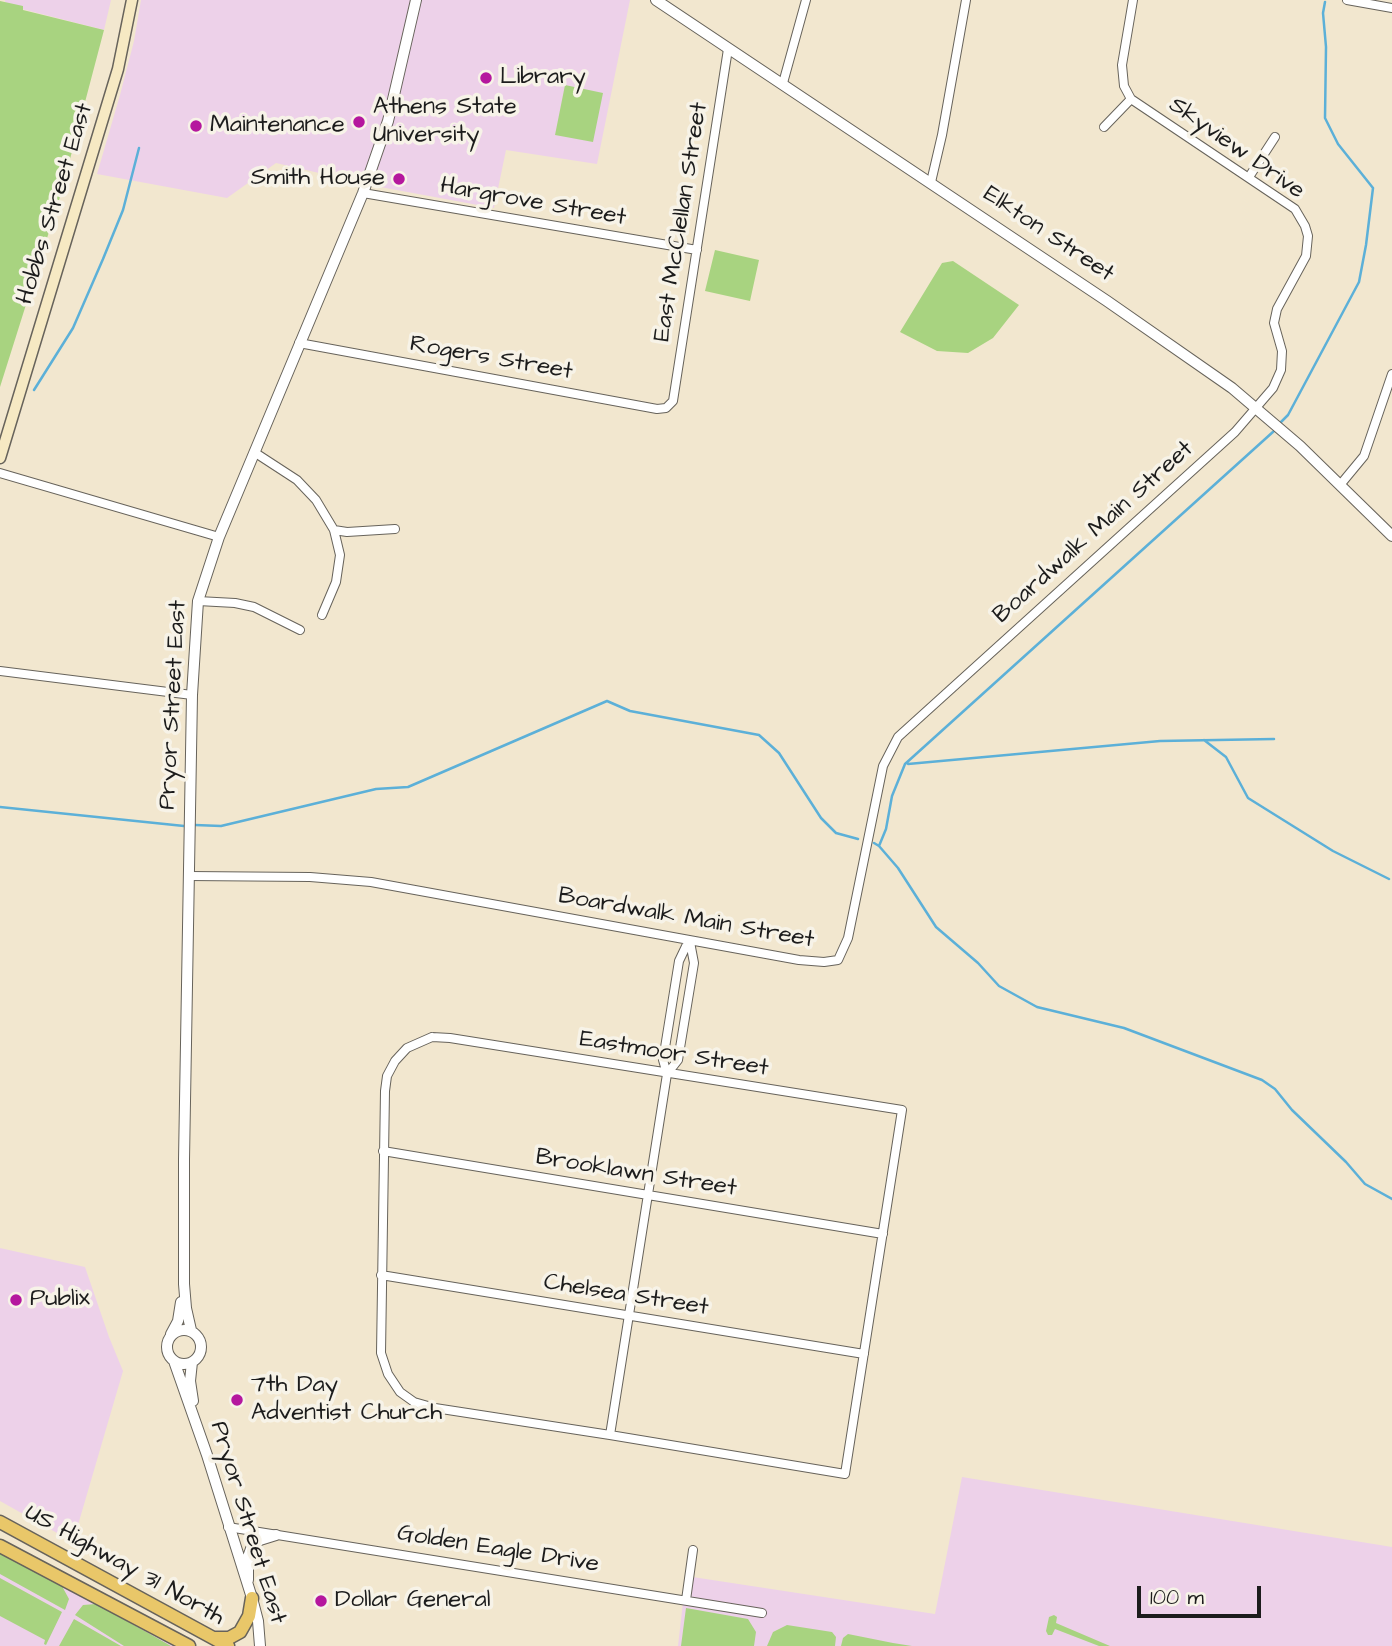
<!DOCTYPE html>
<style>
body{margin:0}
#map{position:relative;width:1392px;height:1646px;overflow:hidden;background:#f2e7cf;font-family:"Architects Daughter",sans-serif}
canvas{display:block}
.scale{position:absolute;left:1137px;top:1586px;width:124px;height:32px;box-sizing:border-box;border:4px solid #1c1c1c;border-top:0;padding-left:9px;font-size:21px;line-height:24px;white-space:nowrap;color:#1c1c1c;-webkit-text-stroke:5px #f7f3e8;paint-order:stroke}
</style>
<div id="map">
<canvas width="1392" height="1646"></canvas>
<div class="scale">100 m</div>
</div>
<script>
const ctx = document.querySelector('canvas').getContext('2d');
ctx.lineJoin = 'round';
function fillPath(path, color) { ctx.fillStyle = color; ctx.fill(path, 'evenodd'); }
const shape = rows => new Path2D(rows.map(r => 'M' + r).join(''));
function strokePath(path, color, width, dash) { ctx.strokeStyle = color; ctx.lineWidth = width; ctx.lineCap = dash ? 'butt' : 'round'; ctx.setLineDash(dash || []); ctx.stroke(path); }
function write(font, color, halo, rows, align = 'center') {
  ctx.font = font + ' "Architects Daughter",sans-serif'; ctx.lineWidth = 7; ctx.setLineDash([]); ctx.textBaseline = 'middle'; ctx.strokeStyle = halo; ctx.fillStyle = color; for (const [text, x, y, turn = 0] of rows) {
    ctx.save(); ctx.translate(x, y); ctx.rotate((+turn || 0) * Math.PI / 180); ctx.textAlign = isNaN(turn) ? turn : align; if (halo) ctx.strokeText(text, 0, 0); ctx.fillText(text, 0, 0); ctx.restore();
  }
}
const built = shape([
 [5,0,111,0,104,30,22,9,5,2],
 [141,0,630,0,597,164,506,150,494,208,375,186,276,163,227,198,97,174,120,95,134,41],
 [0,1248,85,1267,109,1337,123,1371,73,1542,0,1501],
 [962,1477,1392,1547,1392,1646,678,1646,686,1576,935,1614],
 [0,1553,174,1646,0,1646]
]);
const green = shape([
 [0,1,23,6,23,10,104,30,60,197,0,387],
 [565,85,603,93,593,142,555,135],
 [715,250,759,260,750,301,705,291],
 [953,261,1019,305,993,338,968,353,937,351,900,332,942,263],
 [0,1551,64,1585,63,1588,69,1599,65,1610,0,1574],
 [0,1578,62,1612,46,1645,44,1644,45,1640,0,1616],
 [96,1604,150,1634,171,1646,124,1646,75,1615,83,1605],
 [686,1608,748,1619,756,1632,754,1646,681,1646],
 [1054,1615,1057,1617,1056,1623,1110,1646,1099,1646,1055,1629,1052,1635,1048,1635,1046,1631,1049,1617],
 [74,1619,121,1646,59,1646],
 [787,1625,832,1632,836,1637,835,1646,767,1646,773,1632],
 [848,1634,893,1643,912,1646,841,1646,843,1638]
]);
const stream = shape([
 [34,390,73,328,103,259,123,210,139,148],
 [1281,422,1288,415,1359,282,1366,245,1373,188,1338,144,1325,118,1326,47,1323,13,1325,2],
 [1204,740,1226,757,1248,798,1333,851,1389,879],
 [908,764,1160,741,1274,739],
 [0,807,184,826],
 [195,825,221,826,376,789,408,787,607,701,630,711,759,735,779,753,821,818,836,833,858,839],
 [874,843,879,846,898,868,936,927,978,963,999,986,1037,1007,1124,1028,1262,1080,1275,1089,1292,1110,1346,1162,1365,1184,1392,1199],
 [879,846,886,829,892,796,905,764,1274,431]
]);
const minor = shape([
 [1347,0,1392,8],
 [783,83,806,0],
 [1104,127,1131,99],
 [1249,177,1275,137],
 [931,182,942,135,966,0],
 [363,193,697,250],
 [299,343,657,409,666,408,673,401,728,49],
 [254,452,297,480,316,500,334,530,340,555,336,582,322,615],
 [0,473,219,537],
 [1340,485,1364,456,1392,374],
 [334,530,347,532,395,529],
 [198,601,235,603,254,607,300,630],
 [0,671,192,695],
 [189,876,310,877,371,882,799,960,824,962,838,960,848,938,883,766,898,737,1235,432,1273,388,1281,370,1282,351,1274,323,1277,309,1306,256,1308,236,1305,226,1295,209,1131,99,1124,86,1122,65,1133,0],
 [432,1037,450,1038,902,1110,845,1474,610,1435,435,1408,414,1402,400,1392,388,1374,381,1353,385,1091,387,1076,395,1061,407,1048,432,1037],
 [667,1074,678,1060,694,963,690,942],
 [383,1151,883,1234],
 [381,1275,864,1354],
 [610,1435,667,1074,663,1060,679,961,689,940],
 [228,1527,762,1613],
 [686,1600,693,1550]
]);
const tertiary = shape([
 [656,0,1107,301,1232,388,1300,446,1392,536],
 '167 1347a17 17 0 1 1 34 0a17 17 0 1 1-34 0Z',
 [191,1330,186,1308,184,1284,184,1159,192,695,198,601,219,537,363,193,388,121,416,0],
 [171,1334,178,1321,181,1302],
 [174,1361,207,1455,252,1598,258,1621,260,1646],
 [192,1362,190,1381,193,1401],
 [248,1580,248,1557,252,1546,260,1540,276,1535]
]);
const secondary = shape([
 [0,458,118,69,132,0]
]);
const primary = shape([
 [0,1522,228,1646],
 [0,1546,189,1646],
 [215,1638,229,1638,240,1632,249,1616,252,1598]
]);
const markers = [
 [486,78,7,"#b5179e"],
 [359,122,7,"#b5179e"],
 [196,126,7,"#b5179e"],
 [399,179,7,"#b5179e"],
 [16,1300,7,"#b5179e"],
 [237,1400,7,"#b5179e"],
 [321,1601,7,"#b5179e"]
];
const poiNames = [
 ["Library",500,78],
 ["Athens State",373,108],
 ["University",373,136],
 ["Maintenance",210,126],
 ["Smith House",385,179,"right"],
 ["Publix",30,1300],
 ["7th Day",251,1386],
 ["Adventist Church",251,1414],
 ["Dollar General",335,1601]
];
const streetNames = [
 ["Skyview Drive",1236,149,35],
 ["Hargrove Street",533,203,10],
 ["Hobbs Street East",56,204,-73],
 ["East McClellan Street",682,222,-81],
 ["Elkton Street",1048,235,34],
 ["Rogers Street",491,359,10],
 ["Boardwalk Main Street",1094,533,-42],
 ["Pryor Street East",174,705,-87],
 ["Boardwalk Main Street",686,919,10],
 ["Eastmoor Street",674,1055,9],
 ["Brooklawn Street",636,1174,9],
 ["Chelsea Street",626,1296,9],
 ["Pryor Street East",247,1523,73],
 ["Golden Eagle Drive",498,1550,9],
 ["US Highway 31 North",124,1566,29]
];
fillPath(built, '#edd1e9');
fillPath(green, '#a8d380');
strokePath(stream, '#5cb0d8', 2.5);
strokePath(minor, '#67635b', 10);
strokePath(tertiary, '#67635b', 12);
strokePath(secondary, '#67635b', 13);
strokePath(primary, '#67635b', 15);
strokePath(minor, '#fff', 8);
strokePath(tertiary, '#fff', 10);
strokePath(secondary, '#f6e9c3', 10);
strokePath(primary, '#e9c769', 12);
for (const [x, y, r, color] of markers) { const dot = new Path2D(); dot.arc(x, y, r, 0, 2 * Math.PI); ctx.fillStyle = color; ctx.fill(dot); strokePath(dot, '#f7f3e8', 2.5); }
write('24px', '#1c1c1c', '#f7f3e8', poiNames, 'left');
write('24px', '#1c1c1c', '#f7f3e8', streetNames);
</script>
